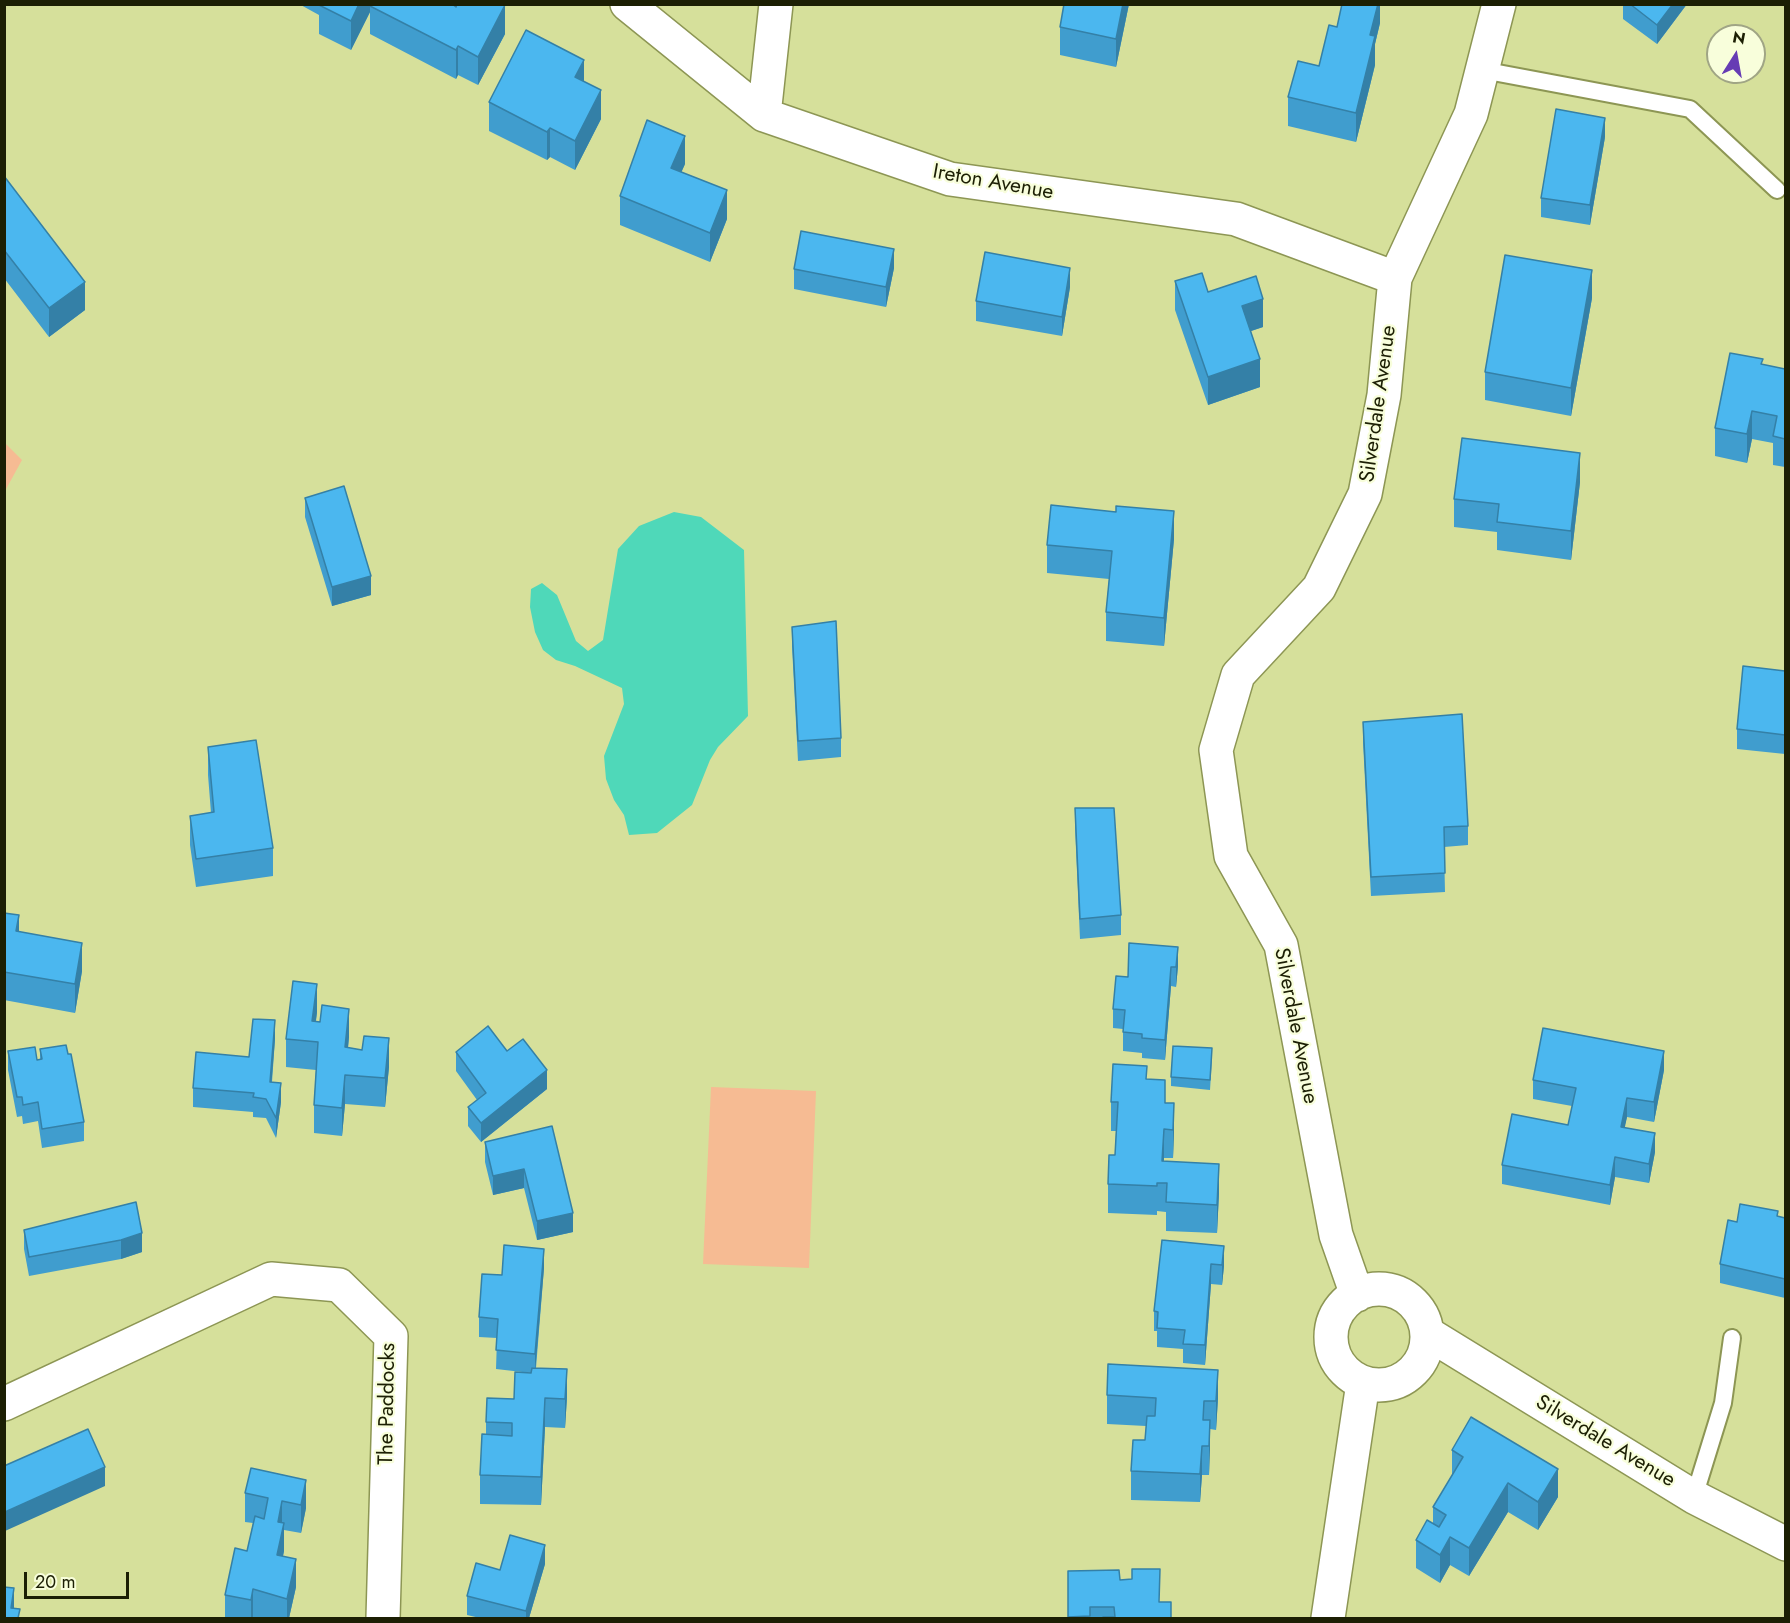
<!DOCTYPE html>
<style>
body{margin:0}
#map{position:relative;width:1790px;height:1623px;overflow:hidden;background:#d6e09b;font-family:Jost,sans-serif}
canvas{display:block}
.frame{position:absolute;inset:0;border:6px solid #1c1f04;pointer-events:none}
.north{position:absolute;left:1706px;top:24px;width:60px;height:60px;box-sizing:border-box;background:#f8fedb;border:2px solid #a0a585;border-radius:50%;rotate:11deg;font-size:16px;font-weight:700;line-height:24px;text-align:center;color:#1c1f04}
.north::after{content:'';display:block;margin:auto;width:21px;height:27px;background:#663cb4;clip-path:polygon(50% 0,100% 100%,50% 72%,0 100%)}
.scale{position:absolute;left:24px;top:1572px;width:105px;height:27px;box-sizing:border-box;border:3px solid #1c1f04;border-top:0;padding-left:8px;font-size:18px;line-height:21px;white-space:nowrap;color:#1c1f04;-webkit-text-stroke:4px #f8fedb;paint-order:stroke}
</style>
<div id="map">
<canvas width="1790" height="1623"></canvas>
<div class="frame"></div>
<div class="north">N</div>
<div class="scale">20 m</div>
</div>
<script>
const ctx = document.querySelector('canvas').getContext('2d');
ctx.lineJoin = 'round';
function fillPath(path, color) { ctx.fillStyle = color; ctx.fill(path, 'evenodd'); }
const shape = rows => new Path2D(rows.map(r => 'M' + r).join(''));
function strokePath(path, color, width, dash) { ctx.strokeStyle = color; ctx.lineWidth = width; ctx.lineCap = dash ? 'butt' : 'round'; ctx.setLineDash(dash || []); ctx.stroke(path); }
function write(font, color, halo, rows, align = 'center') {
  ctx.font = font + ' Jost,sans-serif'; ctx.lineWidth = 4.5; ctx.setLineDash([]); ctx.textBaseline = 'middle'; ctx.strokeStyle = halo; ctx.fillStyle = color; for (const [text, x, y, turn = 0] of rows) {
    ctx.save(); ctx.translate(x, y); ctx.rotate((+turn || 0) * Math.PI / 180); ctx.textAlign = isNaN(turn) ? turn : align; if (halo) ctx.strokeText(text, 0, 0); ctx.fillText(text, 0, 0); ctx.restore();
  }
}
const green = shape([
 [5,443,22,460,5,491],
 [711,1087,816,1091,809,1268,703,1264]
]);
const water = shape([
 [674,512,701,517,744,550,748,716,718,747,710,760,692,805,657,833,629,835,624,815,614,800,606,779,604,756,624,704,622,688,575,666,556,660,543,650,535,632,530,607,531,589,542,583,557,595,576,641,588,651,603,640,618,549,639,526]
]);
const lane = shape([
 [1482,70,1690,109,1777,190],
 [1694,1497,1723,1403,1732,1338]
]);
const street = shape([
 [627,4,764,115,950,179,1236,219,1395,278],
 [764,115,776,4],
 '1331 1337a48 48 0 1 1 96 0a48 48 0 1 1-96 0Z',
 [1357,1295,1336,1235,1281,945,1231,856,1216,750,1238,675,1319,588,1365,494,1384,395,1395,278,1471,114,1499,4],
 [1427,1333,1694,1497,1786,1544],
 [4,1404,271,1279,339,1285,391,1336,383,1618],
 [1328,1618,1363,1383]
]);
const wall = shape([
 [299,4,452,4,505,34,478,85,458,75,456,79,370,34,370,12,351,50,319,34,319,15],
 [1129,4,1116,67,1060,55,1060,27],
 [1380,4,1380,23,1375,44,1375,65,1356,142,1288,126,1288,97,1319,66,1337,27],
 [1623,4,1687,4,1657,44,1623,19],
 [584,82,601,119,575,170,550,157,547,160,489,131,489,102],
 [1605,137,1590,225,1541,217,1541,198],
 [685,164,681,172,727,219,710,262,620,225,620,196],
 [4,176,85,310,49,337,4,278],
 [894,268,886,307,794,289,794,269],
 [1175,281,1208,292,1263,327,1251,331,1260,387,1208,405,1175,310],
 [1070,287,1062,336,976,321,976,301],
 [1592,298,1571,416,1485,400,1485,372],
 [1763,365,1785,369,1785,467,1773,465,1773,443,1752,439,1747,463,1715,456,1715,428],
 [1580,482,1571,560,1497,550,1497,532,1454,527,1454,499],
 [305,498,371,595,332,606,305,517],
 [1174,539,1164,646,1106,641,1106,612,1109,579,1047,573,1047,545],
 [792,627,841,738,841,757,798,761,792,646],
 [1785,671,1785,754,1737,749,1737,729],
 [1363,722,1468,826,1468,845,1444,847,1445,892,1371,896,1363,742],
 [208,747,273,848,273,876,196,887,190,845,190,816,211,813,208,775],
 [1075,808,1121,915,1121,935,1080,939,1075,827],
 [4,913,19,932,82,971,75,1013,4,1000],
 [1129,943,1178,966,1176,987,1171,986,1165,1060,1142,1058,1142,1053,1123,1051,1123,1029,1113,1028,1113,1009,1128,977],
 [317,1012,316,1021,349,1037,348,1048,389,1067,385,1107,345,1104,342,1136,314,1133,314,1105,316,1070,286,1067,286,1039],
 [275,1039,272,1082,281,1102,276,1138,266,1118,253,1117,253,1112,193,1107,193,1088,249,1057],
 [40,1049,68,1054,84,1122,84,1141,42,1148,38,1121,23,1124,22,1116,17,1117,8,1070,8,1051,37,1060,40,1059],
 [507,1051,547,1089,481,1142,468,1126,468,1107,477,1100,456,1071,456,1052],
 [1212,1058,1210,1090,1171,1086,1171,1077],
 [1664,1070,1654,1122,1627,1117,1624,1128,1655,1152,1649,1183,1615,1177,1610,1205,1502,1184,1502,1165,1568,1125,1572,1106,1533,1099,1533,1080],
 [1147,1079,1165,1103,1174,1131,1173,1158,1164,1158,1164,1161,1219,1193,1217,1233,1166,1231,1166,1212,1157,1211,1157,1215,1108,1213,1108,1184,1115,1155,1116,1131,1111,1131,1111,1102],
 [552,1126,573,1232,537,1240,524,1188,493,1195,485,1162,485,1142],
 [136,1202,142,1252,121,1259,29,1276,24,1249,24,1230],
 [1778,1216,1785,1218,1785,1298,1720,1283,1720,1264,1737,1222],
 [1162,1240,1224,1266,1222,1285,1211,1284,1205,1365,1183,1363,1183,1349,1157,1347,1157,1331,1154,1331,1154,1311],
 [544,1268,536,1368,567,1397,565,1428,545,1427,541,1505,480,1504,480,1475,486,1434,486,1422,514,1399,531,1373,496,1369,497,1338,479,1337,479,1317,502,1275],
 [1107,1395,1218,1398,1216,1430,1210,1429,1209,1475,1202,1475,1200,1502,1131,1500,1131,1471,1145,1440,1146,1426,1107,1424],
 [1452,1450,1558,1497,1538,1530,1508,1512,1469,1576,1450,1565,1440,1583,1416,1568,1416,1540,1433,1523,1433,1507,1452,1475],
 [306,1480,306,1508,301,1533,284,1530,284,1551,283,1556,296,1587,289,1618,257,1618,253,1617,253,1618,225,1618,225,1595,247,1551,253,1523,245,1522,245,1493],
 [545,1564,529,1618,480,1618,467,1615,467,1596,500,1570],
 [1068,1571,1120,1580,1160,1602,1171,1618,1068,1618]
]);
const shadedWall = shape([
 [359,4,374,4,370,6,370,12,351,50,351,21],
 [1123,4,1129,4,1116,67,1116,39],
 [1378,4,1380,4,1380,23,1375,44,1375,65,1356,142,1356,113,1370,35],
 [1673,4,1687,4,1657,44,1657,25],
 [505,5,505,34,478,85,478,57],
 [458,46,458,75,456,79,456,50],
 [584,60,584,88,575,77],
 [601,90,601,119,575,170,575,141],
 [1605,118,1605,137,1590,225,1590,205],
 [550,128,550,157,547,160,547,132],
 [685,136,685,164,671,196,671,168],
 [727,190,727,219,710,262,710,233],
 [894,249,894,268,886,307,886,287],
 [1070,268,1070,287,1062,336,1062,317],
 [1592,270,1592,298,1571,416,1571,388],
 [85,282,85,310,49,337,49,308],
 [1263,299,1263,327,1242,334,1242,306],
 [1260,359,1260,387,1208,405,1208,377],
 [1752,411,1752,439,1747,463,1747,434],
 [1580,453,1580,482,1571,560,1571,531],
 [1174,511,1174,539,1164,646,1164,618],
 [371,576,371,595,332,606,332,587],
 [19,915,19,944,16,931],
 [82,943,82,971,75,1013,75,984],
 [1178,947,1178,966,1176,987,1176,967],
 [1171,967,1171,986,1165,1060,1165,1040],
 [317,984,317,1012,313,1041,312,1021],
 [349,1009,349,1037,345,1076,345,1047],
 [275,1020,275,1039,270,1101,270,1082],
 [389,1038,389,1067,385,1107,385,1078],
 [1664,1051,1664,1070,1654,1122,1654,1102],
 [547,1070,547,1089,481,1142,481,1123],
 [345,1075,345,1104,342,1136,342,1108],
 [281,1083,281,1102,276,1138,276,1118],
 [1627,1098,1627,1117,1621,1146,1621,1127],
 [1174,1103,1174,1131,1173,1158,1173,1130],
 [1164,1129,1164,1158,1162,1183,1162,1161],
 [1655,1133,1655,1152,1649,1183,1649,1164],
 [1615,1157,1615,1177,1610,1205,1610,1185],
 [1219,1164,1219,1193,1217,1233,1217,1205],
 [524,1169,524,1188,493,1195,493,1176],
 [573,1213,573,1232,537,1240,537,1221],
 [142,1233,142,1252,121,1259,121,1240],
 [1224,1246,1224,1266,1222,1285,1222,1265],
 [544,1249,544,1268,535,1373,535,1354],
 [1211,1264,1211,1284,1205,1365,1205,1345],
 [567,1369,567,1397,565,1428,565,1399],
 [1218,1370,1218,1398,1216,1430,1216,1401],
 [545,1398,545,1427,541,1505,541,1477],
 [1210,1420,1210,1449,1209,1475,1209,1446],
 [1202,1446,1202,1475,1200,1502,1200,1474],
 [105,1467,105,1486,5,1531,5,1512],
 [1558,1469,1558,1497,1538,1530,1538,1502],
 [306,1480,306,1508,301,1533,301,1505],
 [1508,1483,1508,1512,1469,1576,1469,1548],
 [282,1501,282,1530,278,1522],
 [284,1523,284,1551,277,1583,277,1555],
 [1450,1537,1450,1565,1440,1583,1440,1555],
 [545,1545,545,1564,529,1618,526,1618,526,1611],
 [296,1559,296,1587,289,1618,287,1618,287,1599],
 [14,1588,14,1616,11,1608],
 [253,1589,253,1618,251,1618,251,1600]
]);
const building = shape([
 [319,4,359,4,351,21,319,5,319,4],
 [370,4,452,4,456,7,457,4,503,4,505,5,478,57,458,46,456,50,370,6,370,4],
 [1064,4,1123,4,1116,39,1060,27,1064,4],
 [1342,4,1378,4,1370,35,1375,36,1356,113,1288,97,1298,61,1319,66,1329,25,1337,27,1342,4],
 [1630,4,1673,4,1657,25,1630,4],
 [526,30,584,60,575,77,601,90,575,141,550,128,547,132,489,102,526,30],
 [1556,109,1605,118,1590,205,1541,198,1556,109],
 [647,120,685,136,671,168,727,190,710,233,620,196,647,120],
 [4,176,85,282,49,308,4,250,4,176],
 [801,231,894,249,886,287,794,269,801,231],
 [985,252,1070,268,1062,317,976,301,985,252],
 [1505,255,1592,270,1571,388,1485,372,1505,255],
 [1202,273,1208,292,1256,276,1263,299,1242,306,1260,359,1208,377,1175,281,1202,273],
 [1730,353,1763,359,1761,364,1785,369,1785,439,1773,436,1777,416,1752,411,1747,434,1715,428,1730,353],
 [1462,438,1580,453,1571,531,1497,522,1499,504,1454,499,1462,438],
 [344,486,371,576,332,587,305,498,344,486],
 [1051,505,1116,512,1116,506,1174,511,1164,618,1106,612,1112,551,1047,545,1051,505],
 [836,621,841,738,798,741,792,627,836,621],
 [1743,666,1785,671,1785,735,1737,729,1743,666],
 [1462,714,1468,826,1444,827,1445,873,1371,877,1363,722,1462,714],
 [256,740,273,848,196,859,190,816,214,812,208,747,256,740],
 [1075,808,1114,808,1121,915,1080,919,1075,808],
 [4,913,19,915,16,931,82,943,75,984,4,972,4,913],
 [1129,943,1178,947,1176,967,1171,967,1165,1040,1142,1038,1142,1034,1123,1032,1125,1010,1113,1009,1116,976,1128,977,1129,943],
 [293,981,317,984,312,1021,320,1022,322,1005,349,1009,345,1047,362,1050,364,1036,389,1038,385,1078,345,1075,342,1108,314,1105,318,1042,286,1039,293,981],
 [253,1019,275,1020,270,1082,281,1083,276,1118,266,1099,253,1097,254,1093,193,1088,196,1052,249,1057,253,1019],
 [488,1026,507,1051,523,1039,547,1070,481,1123,468,1107,486,1093,456,1052,488,1026],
 [1543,1028,1664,1051,1654,1102,1627,1098,1621,1127,1655,1133,1649,1164,1615,1157,1610,1185,1502,1165,1512,1114,1568,1125,1576,1088,1533,1080,1543,1028],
 [66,1045,68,1054,71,1054,84,1122,42,1129,38,1102,23,1105,22,1097,17,1097,8,1051,35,1047,37,1060,42,1059,40,1049,66,1045],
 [1173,1046,1212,1048,1210,1080,1171,1077,1173,1046],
 [1113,1064,1147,1066,1146,1079,1165,1080,1165,1103,1174,1103,1173,1130,1164,1129,1162,1161,1219,1164,1217,1205,1166,1202,1167,1183,1157,1183,1157,1186,1108,1184,1109,1155,1115,1155,1118,1102,1111,1102,1113,1064],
 [552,1126,573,1213,537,1221,524,1169,493,1176,485,1142,552,1126],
 [136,1202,142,1233,121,1240,29,1257,24,1230,136,1202],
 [1740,1204,1778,1211,1777,1216,1785,1218,1785,1279,1720,1264,1728,1220,1737,1222,1740,1204],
 [1162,1240,1224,1246,1222,1265,1211,1264,1205,1345,1183,1344,1185,1330,1157,1328,1158,1312,1154,1311,1162,1240],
 [504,1245,544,1249,535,1354,496,1350,498,1319,479,1317,482,1274,502,1275,504,1245],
 [1108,1364,1218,1370,1216,1401,1204,1401,1203,1420,1210,1420,1209,1446,1202,1446,1200,1474,1131,1471,1133,1440,1145,1440,1147,1416,1155,1416,1156,1398,1107,1395,1108,1364],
 [532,1368,567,1369,565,1399,545,1398,541,1477,480,1475,482,1434,512,1436,512,1423,486,1422,487,1398,514,1399,515,1372,531,1373,532,1368],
 [1471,1417,1558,1469,1538,1502,1508,1483,1469,1548,1450,1537,1440,1555,1416,1540,1427,1520,1439,1527,1446,1515,1433,1507,1463,1457,1452,1450,1471,1417],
 [88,1429,105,1467,5,1512,4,1466,88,1429],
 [251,1468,306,1480,301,1505,282,1501,278,1522,284,1523,277,1555,296,1559,287,1599,253,1589,251,1600,225,1595,235,1548,247,1551,255,1516,264,1519,268,1498,245,1493,251,1468],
 [510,1535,545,1545,526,1611,467,1596,476,1563,500,1570,510,1535],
 [1132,1569,1160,1569,1159,1602,1171,1602,1171,1618,1103,1618,1103,1617,1115,1617,1114,1607,1090,1607,1090,1616,1068,1617,1068,1571,1119,1570,1120,1580,1132,1579,1132,1569],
 [4,1587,14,1588,11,1608,20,1609,18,1618,4,1618,4,1587]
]);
const streetNames = [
 ["Ireton Avenue",993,183,10],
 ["Silverdale Avenue",1379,404,-82],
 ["Silverdale Avenue",1295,1026,79],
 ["The Paddocks",388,1404,-89],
 ["Silverdale Avenue",1605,1442,31]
];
fillPath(green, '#f6bb93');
fillPath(water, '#4fd8b9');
strokePath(lane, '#8d9654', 20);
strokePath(street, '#8d9654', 36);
strokePath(lane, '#fff', 16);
strokePath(street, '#fff', 33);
fillPath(wall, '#409dce');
fillPath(shadedWall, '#3480a7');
fillPath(building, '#4bb7ef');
strokePath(building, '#3480a7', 1.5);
write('21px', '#1c1f04', '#f8fedb', streetNames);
</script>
